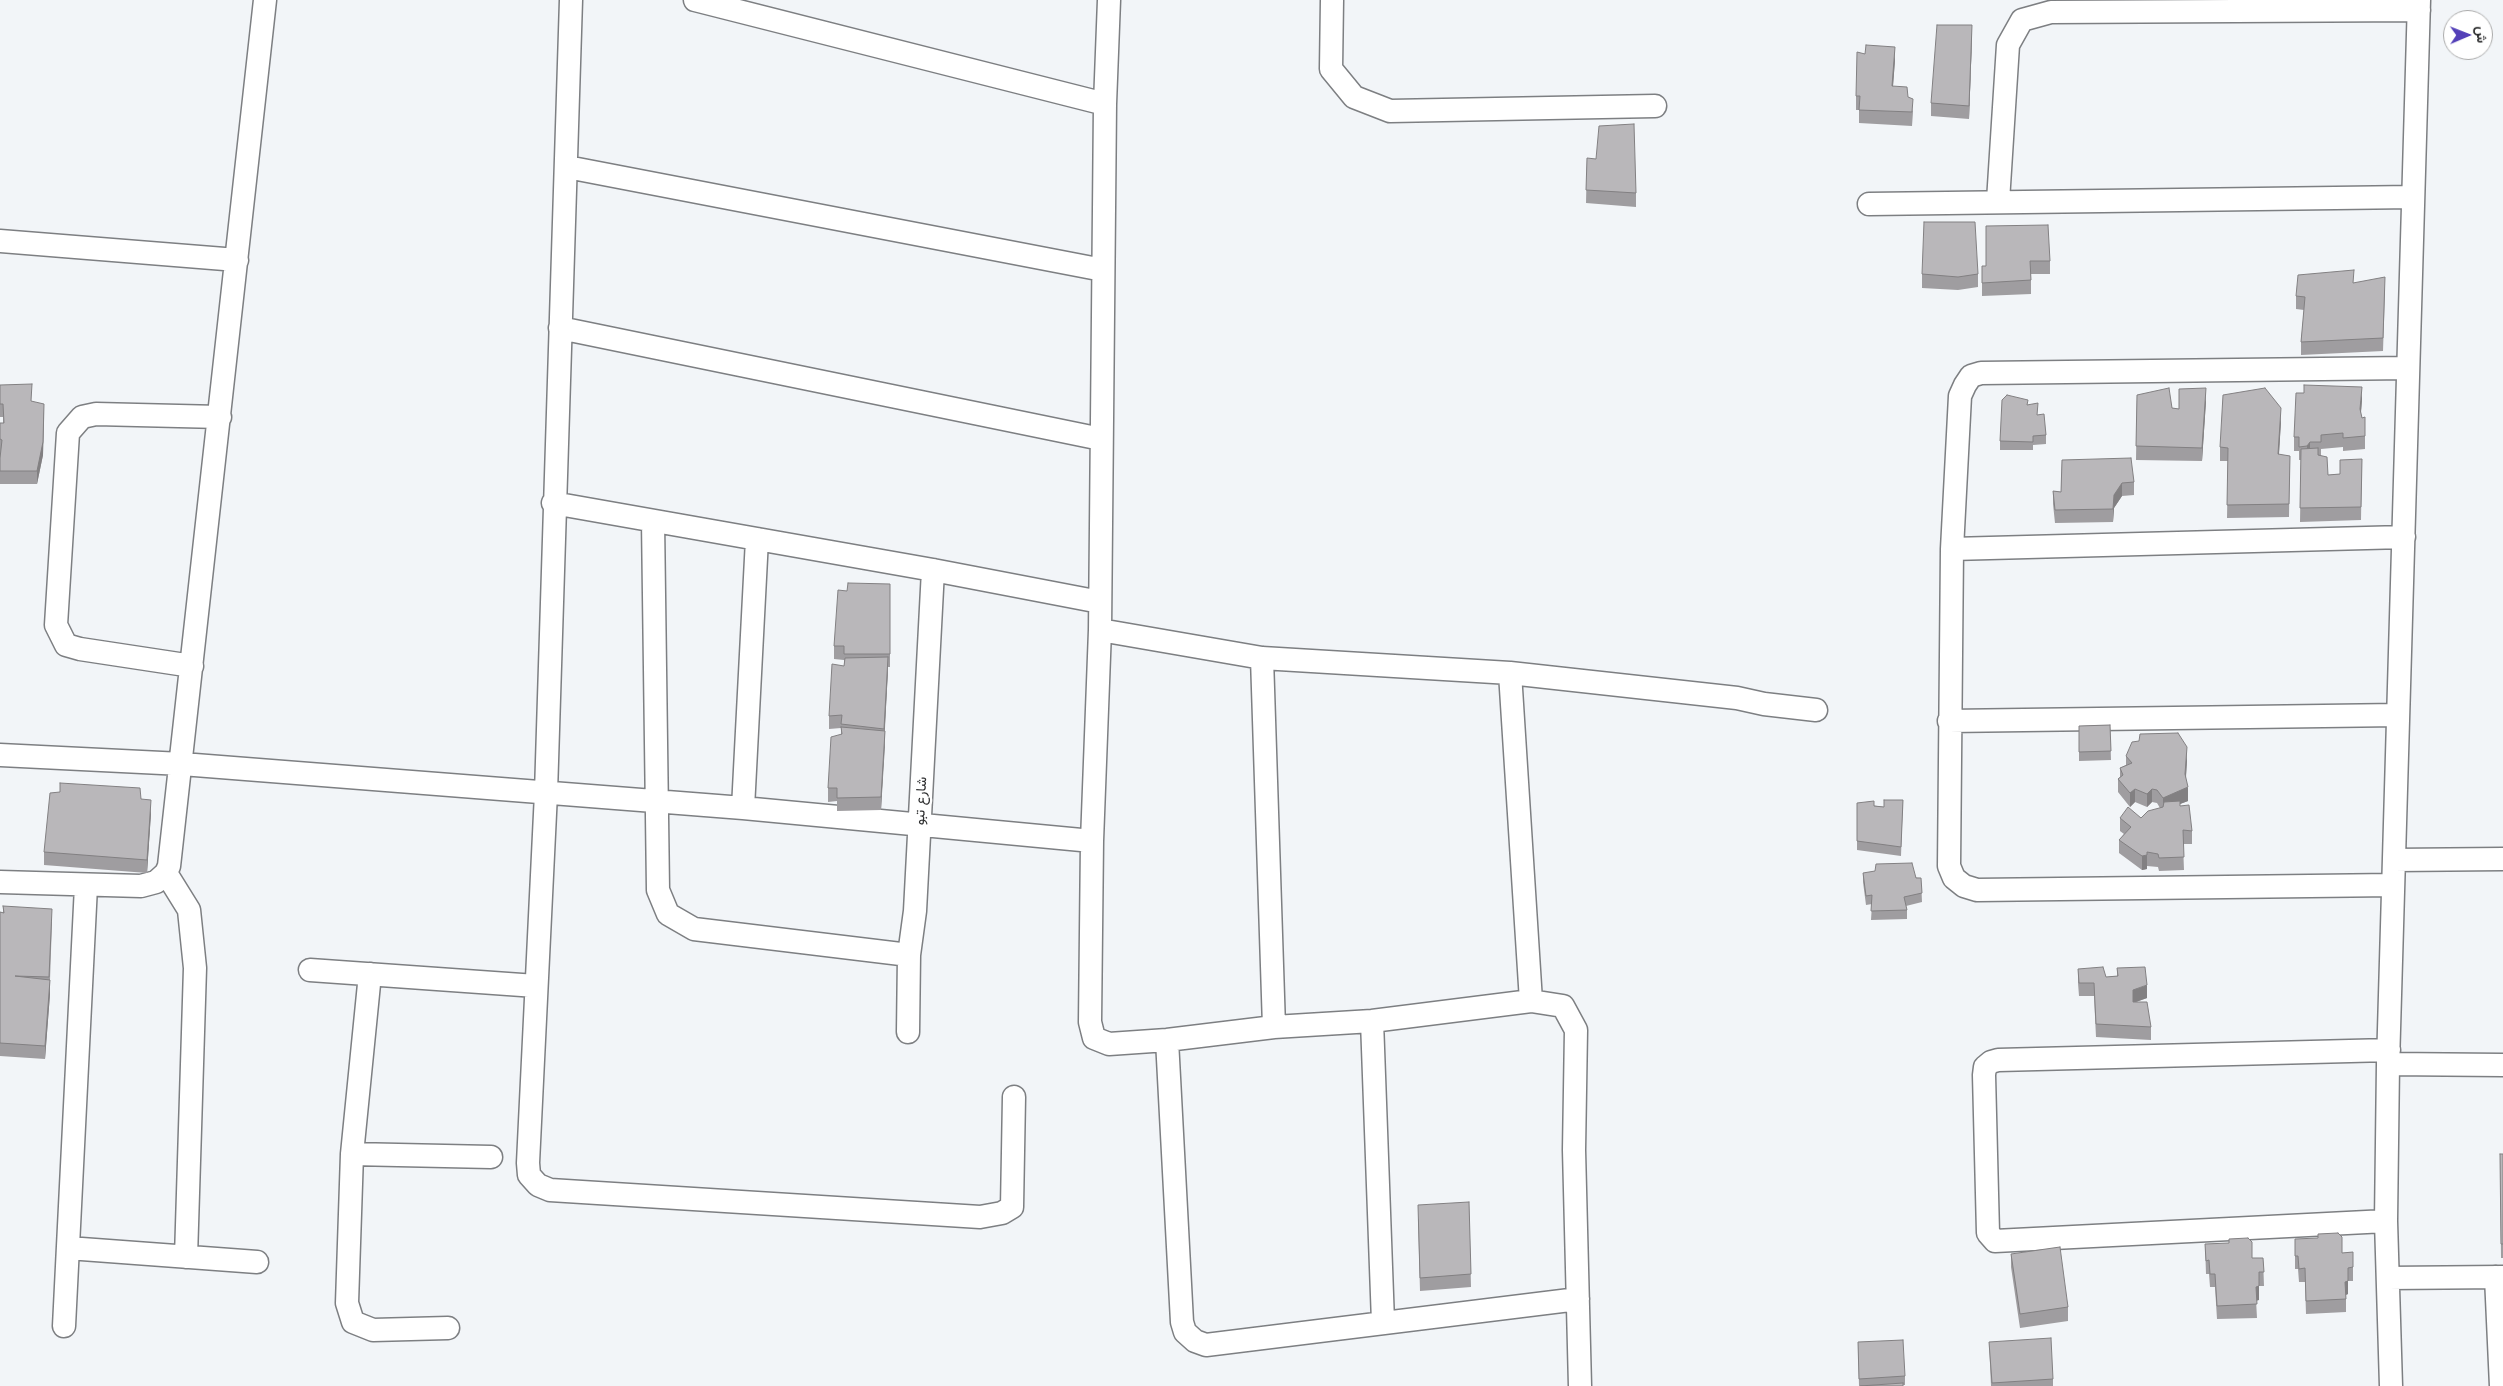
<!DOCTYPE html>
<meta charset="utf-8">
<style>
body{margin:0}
#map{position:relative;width:2503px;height:1386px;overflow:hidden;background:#f2f5f8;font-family:"Work Sans",Vazirmatn,sans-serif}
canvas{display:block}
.north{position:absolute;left:2443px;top:10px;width:50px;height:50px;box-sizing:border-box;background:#fff;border:1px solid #ababab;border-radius:50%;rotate:89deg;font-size:14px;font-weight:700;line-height:20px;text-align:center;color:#2c2d2e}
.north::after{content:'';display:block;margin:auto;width:18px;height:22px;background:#5340b8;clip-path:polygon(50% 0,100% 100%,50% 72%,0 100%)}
</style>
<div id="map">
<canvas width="2503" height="1386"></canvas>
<div class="north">ش</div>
</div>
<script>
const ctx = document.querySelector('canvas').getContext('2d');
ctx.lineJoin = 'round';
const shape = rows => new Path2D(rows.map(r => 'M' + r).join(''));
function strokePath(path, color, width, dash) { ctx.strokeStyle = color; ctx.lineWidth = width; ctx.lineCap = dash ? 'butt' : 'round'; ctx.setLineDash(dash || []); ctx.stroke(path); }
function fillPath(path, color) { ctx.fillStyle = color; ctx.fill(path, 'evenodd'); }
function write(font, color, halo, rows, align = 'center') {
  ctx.font = font + ' "Work Sans",Vazirmatn,sans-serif'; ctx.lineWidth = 4.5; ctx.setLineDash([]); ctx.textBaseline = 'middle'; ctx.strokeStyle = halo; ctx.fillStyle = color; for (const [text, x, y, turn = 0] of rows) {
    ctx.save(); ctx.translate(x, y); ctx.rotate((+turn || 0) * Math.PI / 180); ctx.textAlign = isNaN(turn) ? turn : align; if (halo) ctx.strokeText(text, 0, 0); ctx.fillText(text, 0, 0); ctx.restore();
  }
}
const minor = shape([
 [571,0,546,793,528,1163,529,1175,538,1185,550,1190,980,1217,1002,1213,1012,1207,1014,1097],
 [695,0,1105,104],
 [1109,0,1105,104,1100,630,1092,841,1090,1022,1094,1038,1109,1044,1167,1040,1274,1027,1372,1021,1531,1001,1563,1006,1576,1030,1574,1150,1580,1386],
 [1332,0,1331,69,1354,97,1390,111,1655,106],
 [567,167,1103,270],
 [1998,201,2008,45,2022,20,2051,12,2419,10],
 [1869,204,2413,197],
 [0,241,237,260],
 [560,328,1101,439],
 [553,503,933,570,1100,602],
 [653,521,658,890,668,914,694,929,909,955],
 [1952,549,2404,537],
 [1100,630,1262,658,1510,673,1737,698,1764,704,1816,710],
 [1262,658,1274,1027],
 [192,666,80,649,66,645,56,625,68,433,82,417,96,414,220,417],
 [1510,673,1531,1001],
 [1949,721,2398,715],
 [0,755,182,764,743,808,1092,841],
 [743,808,757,539],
 [2394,860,2503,859],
 [166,873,189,910,195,968,186,1257],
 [0,882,141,886,156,882,166,873,169,866,265,0],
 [2393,885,1977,890,1964,886,1954,878,1949,866,1952,549,1960,396,1965,385,1971,376,1981,373,2408,368],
 [310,970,536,986],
 [370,974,352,1154,347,1303,353,1322,373,1330,448,1328],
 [1372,1021,1383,1322],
 [908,1032,909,955,915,911,933,570],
 [1167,1040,1182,1322,1185,1332,1195,1341,1206,1345,1578,1299],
 [2388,1064,2503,1065],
 [352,1154,491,1157],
 [2386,1221,1995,1241,1988,1233,1984,1075,1985,1067,1991,1062,1998,1060,2389,1050],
 [68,1248,257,1262],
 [2496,1277,2501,1386],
 [2388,1278,2503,1277],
 [64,1326,86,886],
 [2391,1386,2386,1221,2388,1064,2419,0]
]);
const wall = shape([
 [1972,38,1969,119,1931,116,1931,103],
 [1895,60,1893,86,1908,97,1913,112,1912,126,1859,123,1859,110,1856,110,1856,96],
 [1587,158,1636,193,1636,207,1586,203],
 [1986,226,2050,261,2050,274,2031,274,2031,294,1982,296,1982,266,1986,266],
 [1922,274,1978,274,1978,287,1958,290,1922,288],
 [2354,283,2385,290,2383,351,2301,355,2301,342,2304,310,2296,309,2296,296],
 [0,385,32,402,44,418,43,455,37,484,0,484,0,423,3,423,3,417,0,417],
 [2137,395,2172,408,2179,409,2206,401,2202,461,2136,460],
 [2362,400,2361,413,2362,418,2365,417,2365,449,2343,451,2343,447,2321,449,2321,455,2328,475,2340,474,2362,459,2361,520,2300,522,2301,460,2299,460,2299,451,2294,451,2294,437],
 [2028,405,2037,415,2046,435,2046,444,2033,445,2033,450,2000,450,2000,441],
 [2281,421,2279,455,2290,456,2289,517,2227,518,2228,461,2220,461,2220,447],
 [2062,460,2134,482,2134,495,2122,496,2114,508,2113,522,2055,523,2053,504,2053,491,2061,492],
 [890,584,890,667,888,667,881,810,837,811,837,801,828,802,828,788,841,735,841,728,829,729,829,716,844,666,844,660,834,659,834,646,847,591],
 [2110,725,2111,760,2079,761,2079,726],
 [2126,756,2187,761,2186,778,2188,801,2180,804,2180,806,2192,831,2192,844,2183,844,2184,870,2159,871,2158,867,2147,866,2147,869,2142,870,2119,853,2119,840,2124,834,2120,831,2120,818,2141,818,2160,808,2157,803,2152,802,2147,807,2135,802,2130,807,2118,792,2118,779,2120,777,2120,768,2126,765],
 [141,799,151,813,147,873,44,865,44,852],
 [1903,800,1901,856,1857,850,1857,803,1884,807],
 [1863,873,1921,878,1922,902,1906,906,1907,910,1907,919,1871,920,1872,904,1866,905,1863,882],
 [3,906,52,922,50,980,50,994,45,1059,0,1056,0,912,3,913],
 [2117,968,2147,998,2136,1002,2151,1027,2151,1040,2096,1037,2094,996,2079,996,2078,983,2078,969,2106,977,2117,976],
 [2500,1154,2503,1154,2503,1258,2501,1258],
 [1469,1202,1471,1287,1420,1291,1418,1219],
 [2295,1239,2342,1253,2353,1252,2353,1281,2348,1281,2348,1294,2346,1295,2346,1312,2306,1314,2305,1282,2299,1282,2298,1269,2295,1269],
 [2205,1244,2252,1258,2263,1258,2264,1286,2259,1286,2259,1300,2256,1300,2257,1318,2217,1319,2215,1287,2210,1287,2209,1274,2206,1274],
 [2011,1254,2068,1307,2068,1321,2020,1328,2011,1267],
 [1858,1342,1905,1376,1905,1385,1859,1386],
 [1989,1342,2053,1379,2053,1386,1991,1386]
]);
const shadedWall = shape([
 [1972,25,1972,38,1969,119,1969,106],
 [1895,47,1895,60,1892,99,1892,86],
 [2362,387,2362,400,2360,422,2360,409],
 [2206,388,2206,401,2202,461,2202,448],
 [44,404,43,455,37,484,37,471],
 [2281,408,2281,421,2278,468,2278,454],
 [2310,442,2310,456,2307,459,2307,446],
 [2122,483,2122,496,2114,508,2113,522,2113,509,2114,495],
 [888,657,888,671,884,742,884,729],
 [885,731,885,745,881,810,881,797],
 [2187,747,2187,761,2185,788,2185,774],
 [2188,787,2188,801,2180,804,2180,814,2163,812,2163,798],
 [2135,789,2135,802,2130,807,2130,793],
 [2152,789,2152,802,2147,807,2147,794],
 [151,800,151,813,147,873,147,860],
 [2147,855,2147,869,2142,870,2142,856],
 [50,980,50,994,45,1059,45,1046],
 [2147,985,2147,998,2133,1003,2133,990],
 [2348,1281,2348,1294,2345,1295,2345,1282],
 [2259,1286,2259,1300,2256,1301,2256,1287]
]);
const building = shape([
 [1937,25,1972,25,1969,106,1931,103,1937,25],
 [1866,45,1895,47,1892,86,1907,87,1908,97,1913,99,1912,112,1859,110,1860,96,1856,96,1857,52,1865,54,1866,45],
 [1634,124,1636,193,1586,190,1587,158,1596,159,1599,126,1634,124],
 [1924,222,1975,222,1978,274,1958,277,1922,274,1924,222],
 [2048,225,2050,261,2030,261,2031,280,1982,283,1982,266,1986,266,1986,226,2048,225],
 [2354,270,2353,283,2385,277,2383,338,2301,342,2305,297,2296,296,2298,275,2354,270],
 [32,384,31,401,44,404,43,442,37,471,0,471,0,458,2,440,0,439,0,423,4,423,3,404,0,404,0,385,32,384],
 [2304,385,2362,387,2360,409,2362,418,2365,417,2365,436,2343,438,2343,433,2321,435,2321,442,2310,442,2307,446,2299,447,2299,437,2294,437,2296,393,2304,393,2304,385],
 [2169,388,2172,408,2179,409,2179,389,2206,388,2202,448,2136,446,2137,395,2169,388],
 [2265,388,2281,408,2278,454,2290,456,2289,504,2227,505,2228,448,2220,447,2223,395,2265,388],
 [2007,395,2028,400,2027,405,2038,403,2037,415,2044,414,2046,435,2033,436,2033,442,2000,441,2002,400,2007,395],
 [2318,448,2318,455,2327,457,2328,475,2340,474,2340,460,2362,459,2361,507,2300,508,2301,449,2318,448],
 [2131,458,2134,482,2122,483,2114,495,2113,509,2055,510,2053,491,2061,492,2062,460,2131,458],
 [848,583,890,584,890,654,844,654,844,646,834,646,838,590,847,591,848,583],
 [888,657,884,729,841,724,842,715,829,716,832,664,844,666,845,658,888,657],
 [2110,725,2111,751,2079,752,2079,726,2110,725],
 [841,727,885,731,881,797,837,798,837,788,828,788,831,737,842,734,841,727],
 [2178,733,2187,747,2185,774,2188,787,2163,798,2157,790,2152,789,2147,794,2135,789,2130,793,2118,779,2123,775,2120,768,2132,763,2126,756,2132,742,2139,741,2140,734,2178,733],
 [60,783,140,788,141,799,151,800,147,860,44,852,50,793,60,792,60,783],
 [1884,800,1903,800,1901,847,1857,841,1857,803,1874,801,1874,806,1884,807,1884,800],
 [2180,801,2180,806,2189,805,2192,831,2183,830,2184,857,2159,858,2158,854,2147,852,2147,855,2142,856,2119,840,2131,827,2120,818,2128,807,2141,818,2148,811,2163,807,2164,802,2180,801],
 [1912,863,1916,878,1921,878,1922,893,1904,897,1907,910,1871,911,1872,895,1866,896,1863,873,1875,871,1876,864,1912,863],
 [3,906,52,909,49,977,15,976,50,980,45,1046,0,1043,0,912,4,913,3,906],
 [2103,967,2106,977,2118,976,2117,968,2145,967,2147,985,2133,990,2133,1002,2147,1002,2151,1027,2096,1024,2094,983,2079,983,2078,969,2103,967],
 [2500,1154,2503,1154,2503,1244,2501,1244,2500,1154],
 [1469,1202,1471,1274,1420,1278,1418,1205,1469,1202],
 [2338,1233,2342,1237,2342,1253,2353,1252,2353,1267,2348,1268,2348,1281,2345,1282,2346,1299,2306,1301,2305,1268,2299,1269,2298,1256,2295,1256,2295,1239,2318,1238,2318,1234,2338,1233],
 [2248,1238,2252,1242,2252,1258,2263,1258,2264,1272,2259,1272,2259,1286,2256,1287,2257,1304,2217,1306,2215,1274,2210,1274,2209,1260,2206,1261,2205,1244,2229,1243,2229,1239,2248,1238],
 [2060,1247,2068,1307,2020,1314,2011,1254,2060,1247],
 [2051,1338,2053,1379,1992,1383,1989,1342,2051,1338],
 [1903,1340,1905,1376,1859,1379,1858,1342,1903,1340],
 [1903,1383,1903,1386,1860,1386,1903,1383]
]);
const streetNames = [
 ["شارع تبو",921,801,-87]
];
strokePath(minor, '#7d7f82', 25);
strokePath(minor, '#fff', 22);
fillPath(wall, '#9f9da0');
fillPath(shadedWall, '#828082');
fillPath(building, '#b9b7ba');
strokePath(building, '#828082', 1);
write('14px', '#2c2d2e', '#fff', streetNames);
</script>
